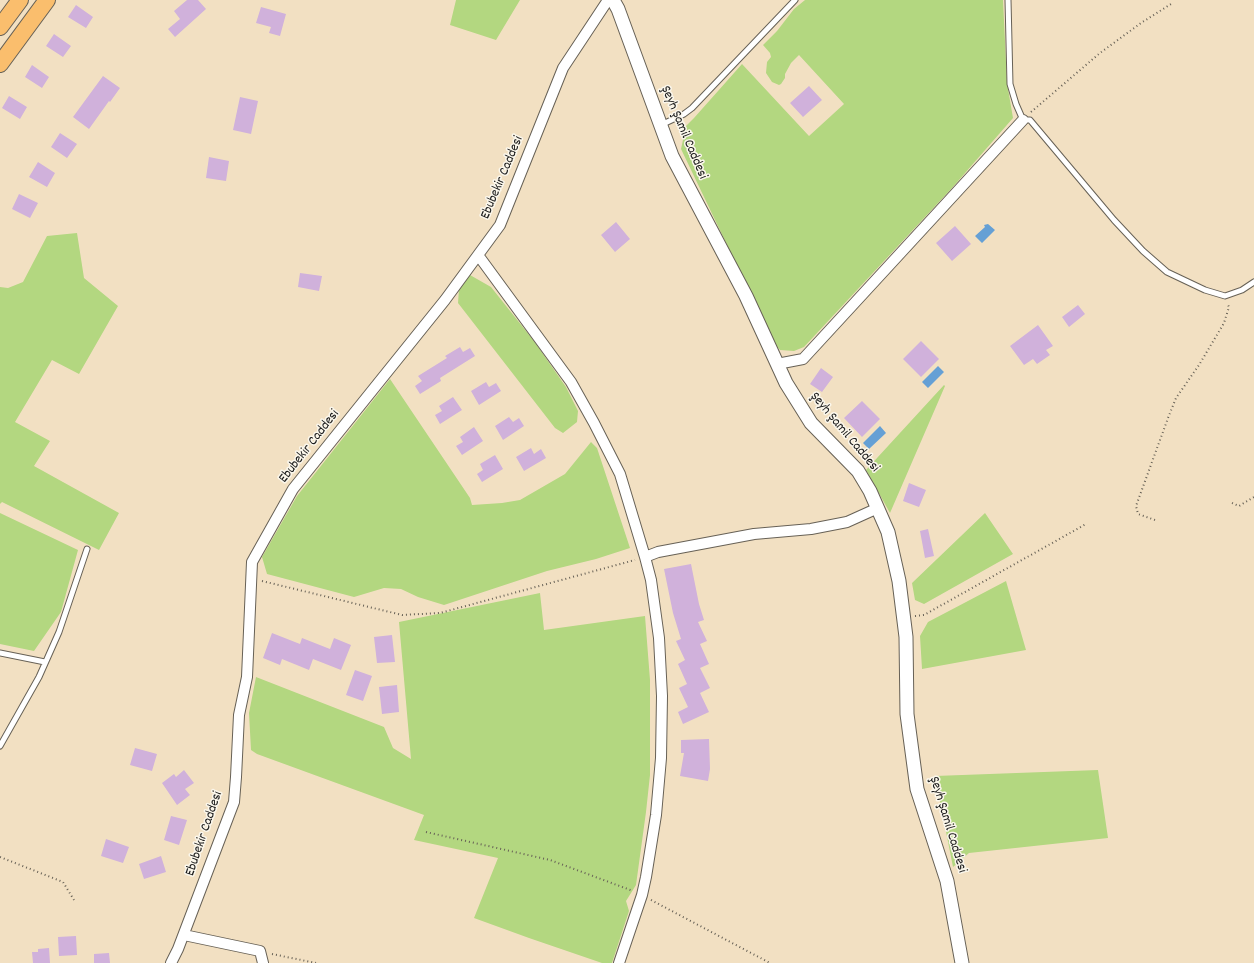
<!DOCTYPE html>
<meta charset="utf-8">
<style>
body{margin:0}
canvas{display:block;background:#f2e0c2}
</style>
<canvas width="1254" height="963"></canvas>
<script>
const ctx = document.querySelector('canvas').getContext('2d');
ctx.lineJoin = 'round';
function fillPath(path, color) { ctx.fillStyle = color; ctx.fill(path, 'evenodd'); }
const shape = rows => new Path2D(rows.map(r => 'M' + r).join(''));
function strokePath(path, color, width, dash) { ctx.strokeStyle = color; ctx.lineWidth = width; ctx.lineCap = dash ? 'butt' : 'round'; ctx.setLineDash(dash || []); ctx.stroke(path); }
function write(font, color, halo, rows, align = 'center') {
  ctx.font = font + ' Dekko,sans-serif'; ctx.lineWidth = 3; ctx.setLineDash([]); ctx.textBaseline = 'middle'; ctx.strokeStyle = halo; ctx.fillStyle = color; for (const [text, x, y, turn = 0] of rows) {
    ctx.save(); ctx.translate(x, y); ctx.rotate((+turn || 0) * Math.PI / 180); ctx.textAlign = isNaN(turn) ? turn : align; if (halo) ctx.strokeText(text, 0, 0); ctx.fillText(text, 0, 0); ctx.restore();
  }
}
const green = shape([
 [456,0,520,0,496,40,450,25],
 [805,0,1003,0,1007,83,1013,118,952,188,804,347,794,351,780,350,774,343,681,149,686,126,694,118,742,64,809,136,844,104,799,55,791,63,785,74,785,78,781,84,779,85,772,82,766,73,767,62,771,57,770,53,763,45,777,31,794,9],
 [77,233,84,278,118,306,79,374,52,360,15,422,50,441,34,466,119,513,99,550,2,502,0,504,0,287,8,288,23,282,47,236],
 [470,275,491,287,534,341,566,387,578,411,577,422,563,433,555,428,458,303,459,289],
 [390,379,470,498,472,505,502,503,520,500,565,474,591,442,597,448,630,548,596,559,547,571,444,605,418,597,401,589,384,588,354,597,267,574,262,557,297,496],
 [944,385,945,386,890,513,866,470],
 [0,513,78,550,61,612,34,651,0,644],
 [985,513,1013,554,924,604,915,600,912,583],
 [1006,581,1026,650,922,669,920,636,928,622],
 [540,593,544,630,645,616,650,680,650,775,646,812,636,885,626,901,629,911,612,963,602,963,529,938,474,918,498,858,414,840,424,815,257,754,251,750,249,713,256,677,384,727,393,748,411,759,399,622],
 [1098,770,1108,838,969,853,953,867,935,776]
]);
const water = shape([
 [988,224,995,230,982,243,975,236,985,227,984,225],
 [938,366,944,372,928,388,922,382],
 [880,426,886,433,869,449,863,443]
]);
const building = shape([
 [187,0,198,0,206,9,175,37,168,29,180,19,174,11],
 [76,5,93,17,86,28,68,17],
 [261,7,286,14,280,36,269,33,271,27,256,23],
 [54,34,71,46,63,57,46,46],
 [32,65,49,77,42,88,25,77],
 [103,76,120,88,110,102,109,101,89,129,73,117],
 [809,86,822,100,803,117,790,103],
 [9,96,27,107,20,119,2,108],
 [240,97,258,101,251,134,233,130],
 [60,133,77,144,67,158,51,147],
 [209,157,229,161,226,181,206,178],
 [38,162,55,173,47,187,29,177],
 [19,194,38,203,30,218,12,209],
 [616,222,630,239,615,252,601,235],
 [955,226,971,244,952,261,936,243],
 [300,273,322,276,319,291,298,287],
 [1078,305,1085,314,1069,327,1062,317],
 [1038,325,1053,346,1046,350,1050,355,1037,364,1033,359,1024,365,1010,346],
 [921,341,939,359,921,377,903,359],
 [460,347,463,352,470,348,475,356,440,378,441,381,420,394,415,386,422,381,418,376,447,358,445,356],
 [821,368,833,377,822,392,810,384],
 [486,382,489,387,496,383,501,391,479,405,471,391],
 [453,397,462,410,440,424,435,415,442,411,439,406],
 [862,401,880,419,862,437,844,418],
 [509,417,513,422,519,418,524,426,503,440,495,426],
 [474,427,483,441,462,455,456,446,463,442,460,437],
 [531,448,534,454,541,449,546,458,524,471,516,457],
 [495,455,503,469,482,482,477,474,483,470,480,464],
 [909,483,926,490,919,507,903,501],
 [928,529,934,556,925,558,920,531],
 [691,564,699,604,704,620,698,622,707,641,700,644,709,664,700,668,710,688,700,693,709,712,683,724,678,712,688,707,679,688,687,684,678,664,685,660,676,641,681,639,673,613,664,569],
 [272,633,300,644,302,638,330,649,334,638,351,645,341,670,313,659,309,670,282,659,280,665,263,658],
 [392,635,395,662,377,663,374,637],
 [355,670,372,676,363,701,346,695],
 [397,685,399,712,382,714,379,687],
 [709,739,710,769,708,781,680,776,684,753,681,753,681,740],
 [135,748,157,754,152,771,130,765],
 [184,770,194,783,185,789,190,795,177,805,162,783,174,774,176,777],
 [171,816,187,820,179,845,164,840],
 [106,839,129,847,123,863,101,856],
 [161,856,166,872,144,879,139,864],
 [76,936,77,955,59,956,58,937],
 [49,948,50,963,33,963,32,952,38,952,38,949],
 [109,953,110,963,94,963,94,954]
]);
const path = shape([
 [1031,112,1100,53,1141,23,1171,4],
 [1232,503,1239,506,1254,497],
 [1155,520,1138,514,1136,506,1168,418,1176,398,1199,365,1224,323,1229,307,1227,303],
 [262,581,402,615,440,613,635,560],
 [915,616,924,615,1086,524],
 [426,832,550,860,633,891],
 [0,857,63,882,74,900],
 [651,900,770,963],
 [272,954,316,963]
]);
const service = shape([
 [1008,0,1010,84,1016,104,1023,120,1030,120,1114,220,1143,251,1167,272,1205,290,1225,296,1242,290,1254,282],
 [661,125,684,114,692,108,795,0],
 [0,653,45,662],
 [0,746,39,677,59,632,87,549]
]);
const minor = shape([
 [478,255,571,382,594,423,620,474,645,557,651,580,659,638,662,696,661,758,656,815,646,877,642,895,619,963],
 [777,364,803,359,1023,120],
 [645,557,658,552,754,534,811,529,847,522,878,508],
 [184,935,260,951,263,963],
 [171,963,178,949,234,802,236,777,239,715,247,677,252,562,293,489,445,300,500,225,563,68,608,0]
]);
const tertiary = shape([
 [613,0,618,9,672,156,746,296,786,383,811,423,858,471,870,491,888,532,899,581,906,637,907,714,917,789,947,881,962,963]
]);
const primary = shape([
 [0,27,20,0],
 [0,64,47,0]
]);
const streetNames = [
 ["Şeyh Şamil Caddesi",683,133,67],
 ["Ebubekir Caddesi",503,178,-67],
 ["Şeyh Şamil Caddesi",844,433,50],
 ["Ebubekir Caddesi",310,447,-52],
 ["Şeyh Şamil Caddesi",947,825,73],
 ["Ebubekir Caddesi",205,834,-71]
];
fillPath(green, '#b3d780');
fillPath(water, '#65a0d5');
fillPath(building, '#d0b1db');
strokePath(service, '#676156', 7);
strokePath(minor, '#676156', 12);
strokePath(tertiary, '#676156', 15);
strokePath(primary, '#676156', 18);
strokePath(path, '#676156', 2, [1, 3]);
strokePath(service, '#fff', 5);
strokePath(minor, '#fff', 10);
strokePath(tertiary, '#fff', 13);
strokePath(primary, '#fabe6d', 16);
write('14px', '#1c1c1c', '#fbf7ec', streetNames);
</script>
